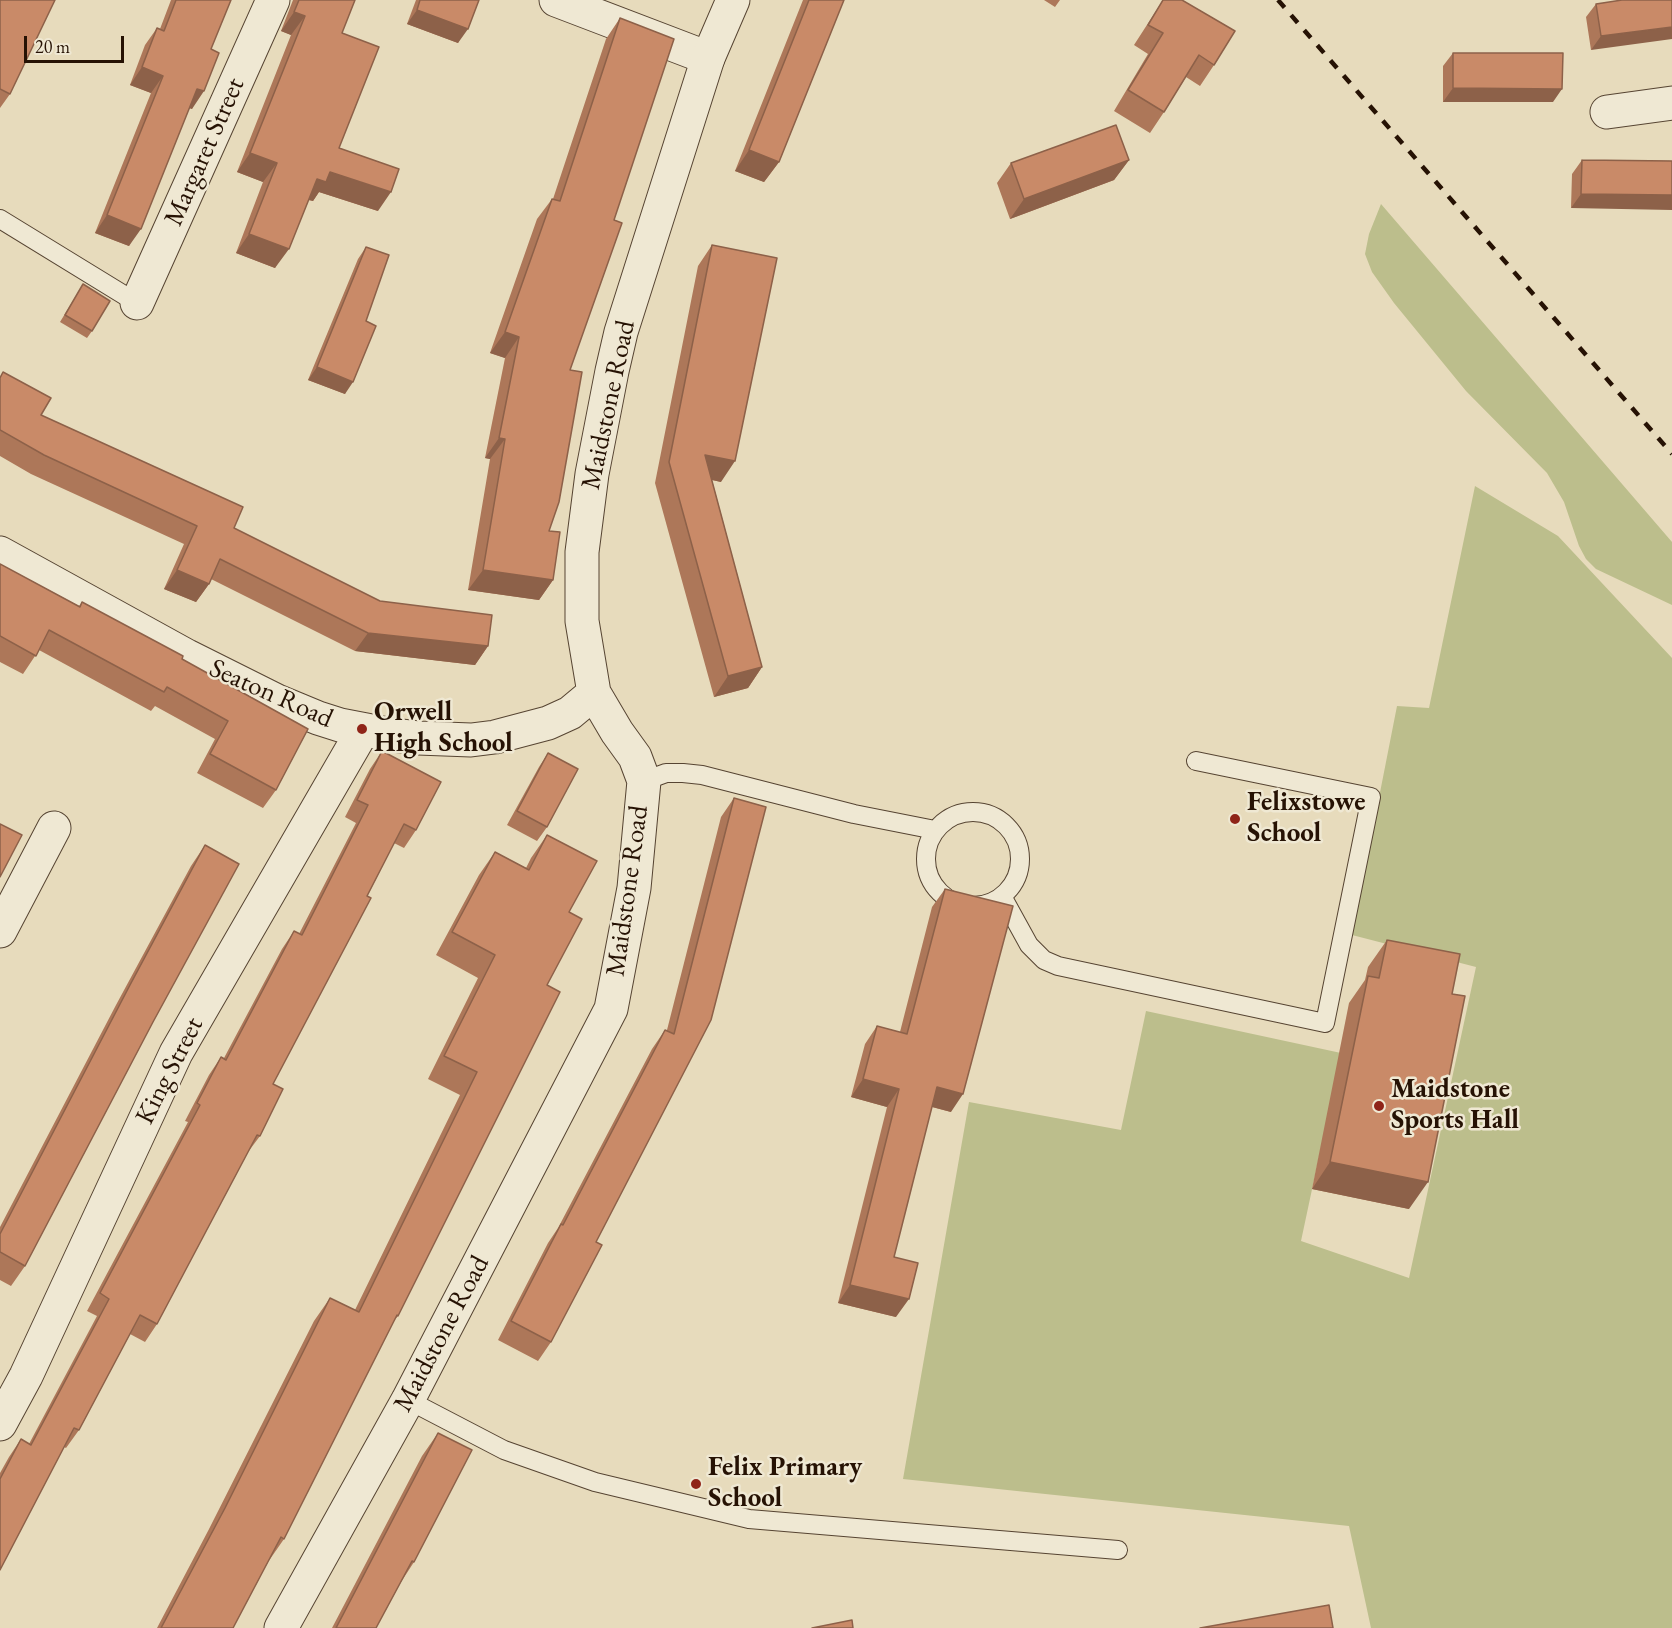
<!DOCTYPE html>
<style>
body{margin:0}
#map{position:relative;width:1672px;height:1628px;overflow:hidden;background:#e7dbbc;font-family:"EB Garamond",serif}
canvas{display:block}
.scale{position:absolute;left:24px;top:36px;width:100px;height:27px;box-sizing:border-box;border:3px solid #261204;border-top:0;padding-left:8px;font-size:18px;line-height:21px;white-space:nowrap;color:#261204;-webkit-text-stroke:4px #efe8d3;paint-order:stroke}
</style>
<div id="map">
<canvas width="1672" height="1628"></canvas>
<div class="scale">20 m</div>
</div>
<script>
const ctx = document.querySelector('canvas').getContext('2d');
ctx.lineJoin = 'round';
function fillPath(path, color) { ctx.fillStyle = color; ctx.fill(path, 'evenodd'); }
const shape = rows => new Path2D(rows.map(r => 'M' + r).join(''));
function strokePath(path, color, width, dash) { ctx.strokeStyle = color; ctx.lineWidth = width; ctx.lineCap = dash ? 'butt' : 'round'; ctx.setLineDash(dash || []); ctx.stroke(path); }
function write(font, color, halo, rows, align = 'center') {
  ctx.font = font + ' "EB Garamond",serif'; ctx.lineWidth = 5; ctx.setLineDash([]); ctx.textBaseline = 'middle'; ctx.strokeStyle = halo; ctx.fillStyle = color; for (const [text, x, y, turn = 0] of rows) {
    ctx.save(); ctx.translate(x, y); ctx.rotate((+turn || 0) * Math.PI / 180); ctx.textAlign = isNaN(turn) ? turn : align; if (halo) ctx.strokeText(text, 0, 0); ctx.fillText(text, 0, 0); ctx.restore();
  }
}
const green = shape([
 [1381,204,1672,542,1672,605,1596,569,1586,559,1579,546,1564,502,1547,473,1466,391,1394,303,1372,272,1365,254,1369,234],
 [1475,486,1558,536,1672,658,1672,1628,1371,1628,1349,1526,903,1479,969,1102,1121,1130,1146,1011,1341,1053,1301,1241,1409,1278,1476,967,1352,935,1397,706,1429,708]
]);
const service = shape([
 [0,219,137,303],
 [644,781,666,773,683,773,702,775,854,814,935,830],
 '926 859a47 47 0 1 1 94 0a47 47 0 1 1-94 0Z',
 [1002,896,1029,945,1044,960,1058,966,1325,1023,1371,797,1196,761],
 [408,1400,504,1450,595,1482,749,1519,1118,1550]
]);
const minor = shape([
 [556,0,708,58],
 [1607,112,1672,103],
 [137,303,273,0],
 [0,931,54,828],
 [0,1424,26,1376,176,1053,363,730]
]);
const tertiary = shape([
 [0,553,187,656,277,701,318,718,340,725,392,735,418,738,471,740,495,737,548,723,570,713,594,693],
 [281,1628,408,1400,611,1009,634,888,644,781,635,757,617,732,594,693,582,621,582,552,592,474,612,371,621,332,708,58,733,0]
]);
const rail = shape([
 [1278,0,1672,454]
]);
const wall = shape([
 [0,0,10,94,0,108],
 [171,0,231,0,211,49,192,109,189,108,129,246,95,233,151,93,130,85,145,45,157,28,160,29],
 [293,0,355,0,342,33,339,148,378,211,319,192,313,201,308,200,275,268,236,253,263,182,237,172,291,35,281,31],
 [416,0,479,0,458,43,407,24],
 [803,0,844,0,779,162,764,182,735,171],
 [1044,0,1060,0,1055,7],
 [1163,0,1182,0,1214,65,1200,86,1186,77,1164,112,1150,133,1114,111,1148,54,1134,45],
 [1672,0,1591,50,1586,17,1596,4],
 [620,18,614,220,570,370,549,531,553,580,539,600,468,590,490,459,485,458,505,358,490,353,537,219,552,199,553,199,606,39],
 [1453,53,1553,102,1443,102,1443,66],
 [1129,160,1114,180,1010,219,997,183,1011,163],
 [1582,160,1672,161,1571,208,1572,174],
 [712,245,721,482,712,480,762,667,748,688,714,697,655,483,698,266],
 [366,247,366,321,345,394,308,380,358,259],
 [83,284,92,331,87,338,60,322],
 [3,372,41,415,234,528,380,601,488,646,475,665,355,651,211,579,209,584,196,602,164,589,184,544,31,474,0,456,0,377],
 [0,564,79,606,82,602,182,659,308,729,276,790,263,808,197,773,215,739,155,706,151,711,39,650,23,674,0,662],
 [382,751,416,830,404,848,394,843,273,1084,260,1136,248,1152,157,1324,145,1342,130,1334,79,1430,66,1448,64,1447,0,1570,0,1473,9,1457,21,1439,29,1444,97,1316,87,1311,188,1122,185,1121,209,1075,221,1057,224,1058,282,949,294,931,299,934,356,823,345,817,370,769],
 [548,753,547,827,537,841,507,825,539,767],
 [734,798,766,807,596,1242,551,1342,538,1361,498,1340,548,1243,558,1228,652,1049,665,1030,667,1030,721,817],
 [547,835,569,912,547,985,398,1316,393,1322,284,1539,268,1562,233,1628,157,1628,208,1531,314,1321,330,1298,355,1310,460,1095,428,1079,478,978,436,955,479,875,495,852,526,868,531,858],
 [205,845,153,1022,25,1266,11,1286,0,1280,0,1227,116,1005,191,866],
 [945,889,951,1112,932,1107,894,1257,896,1317,838,1303,887,1107,851,1097,865,1044,877,1026,900,1032,932,907],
 [1387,940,1409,1209,1312,1189,1349,1003,1365,980,1368,967],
 [438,1433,414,1562,401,1582,376,1628,332,1628,422,1456]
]);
const shadedWall = shape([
 [417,10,468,29,458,43,407,24],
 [294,12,305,16,291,35,281,31],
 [1672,27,1672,39,1591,50,1601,36],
 [142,67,163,76,151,93,130,85],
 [1453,88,1562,89,1553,102,1443,102],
 [197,89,204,91,192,109,185,106],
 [749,150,779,162,764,182,735,171],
 [250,153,277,163,263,182,237,172],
 [1129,160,1114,180,1010,219,1024,199],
 [330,172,391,192,378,211,319,192,313,201,303,198,317,179],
 [1581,194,1672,195,1672,210,1571,208],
 [107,215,141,229,129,246,95,233],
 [249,234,289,249,275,268,236,253],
 [505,332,519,337,505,358,490,353],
 [317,367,353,382,345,394,308,380],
 [499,438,505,439,490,459,485,458],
 [705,455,735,461,721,482,691,475],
 [177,570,209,584,196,602,164,589],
 [483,570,553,580,539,600,468,590],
 [368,633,488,646,475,665,355,651],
 [762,667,748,688,714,697,728,676],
 [863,1079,899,1089,887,1107,851,1097],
 [937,1087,963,1094,951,1112,925,1105],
 [1330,1162,1428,1182,1409,1209,1312,1189],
 [850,1285,909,1299,896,1317,838,1303]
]);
const building = shape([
 [0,0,55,0,10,94,0,89,0,0],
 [176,0,231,0,211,49,219,53,204,91,197,89,141,229,107,215,163,76,142,67,157,28,164,31,176,0],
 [299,0,355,0,342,33,379,47,339,148,399,169,391,192,330,172,326,182,317,179,289,249,249,234,277,163,250,153,305,16,294,12,299,0],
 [420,0,479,0,468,29,417,10,420,0],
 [809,0,844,0,779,162,749,150,809,0],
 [1163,0,1182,0,1235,31,1214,65,1199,55,1164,112,1128,90,1163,33,1148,25,1163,0],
 [1622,0,1672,0,1672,27,1601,36,1596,4,1622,0],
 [620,18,674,39,614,220,622,223,570,370,582,372,559,502,549,531,560,532,553,580,483,570,505,439,499,438,519,337,505,332,552,199,560,201,620,18],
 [1453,53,1563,53,1562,89,1453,88,1453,53],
 [1116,125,1129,160,1024,199,1011,163,1116,125],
 [1582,160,1672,161,1672,195,1581,194,1582,160],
 [712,245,777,258,735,461,705,455,762,667,728,676,669,462,712,245],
 [366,247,389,255,366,321,376,326,353,382,317,367,366,247],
 [83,284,110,301,92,331,65,315,83,284],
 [3,372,51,398,41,415,243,507,234,528,380,601,492,615,488,646,368,633,220,559,209,584,177,570,197,526,44,455,0,430,0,378,3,372],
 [0,564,80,607,82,602,183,656,182,659,308,729,276,790,210,754,228,721,167,687,164,692,49,630,36,656,0,636,0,564],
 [382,751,441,782,416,830,404,824,367,896,371,898,273,1084,283,1089,260,1136,257,1135,157,1324,140,1315,79,1430,74,1428,0,1570,0,1479,21,1439,31,1445,109,1299,100,1293,200,1105,197,1103,221,1057,226,1060,294,931,302,935,368,805,357,800,382,751],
 [548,753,578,769,547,827,517,811,548,753],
 [734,798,766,807,711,1020,596,1242,602,1245,551,1342,511,1321,561,1224,563,1225,665,1030,674,1034,734,798],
 [0,824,22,835,0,877,0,824],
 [547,835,597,861,569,912,582,919,547,985,560,992,398,1316,397,1315,284,1539,281,1537,233,1628,161,1628,225,1508,330,1298,359,1312,477,1072,444,1056,495,955,452,932,495,852,529,870,547,835],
 [205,845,239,864,153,1022,25,1266,0,1252,0,1234,130,985,205,845],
 [945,889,1013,906,963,1094,937,1087,894,1257,918,1263,909,1299,850,1285,899,1089,863,1079,877,1026,907,1034,945,889],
 [1387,940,1460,954,1452,994,1465,996,1428,1182,1330,1162,1368,976,1379,978,1387,940],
 [438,1433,472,1450,414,1562,412,1561,376,1628,336,1628,438,1433],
 [1329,1605,1333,1628,1200,1628,1329,1605],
 [852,1620,853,1628,812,1628,852,1620]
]);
const markers = [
 [362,729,6,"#8f2418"],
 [1235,819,6,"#8f2418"],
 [1379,1106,6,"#8f2418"],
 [696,1484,6,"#8f2418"]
];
const streetNames = [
 ["Margaret Street",205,152,-66],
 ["Maidstone Road",609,405,-78],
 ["Seaton Road",271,694,24],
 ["Maidstone Road",628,891,-82],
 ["King Street",170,1071,-63],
 ["Maidstone Road",442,1334,-62]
];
const poiNames = [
 ["Orwell",374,713],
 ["High School",374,744],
 ["Felixstowe",1247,803],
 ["School",1247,834],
 ["Maidstone",1391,1090],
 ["Sports Hall",1391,1121],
 ["Felix Primary",708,1468],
 ["School",708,1499]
];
fillPath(green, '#bcbe8c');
strokePath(service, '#564432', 20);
strokePath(minor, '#564432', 35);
strokePath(tertiary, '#564432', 35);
strokePath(service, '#efe8d3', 18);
strokePath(minor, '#efe8d3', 33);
strokePath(tertiary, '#efe8d3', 33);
strokePath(rail, '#261204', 4.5, [10, 10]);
fillPath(wall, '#ad7759');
fillPath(shadedWall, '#8d6149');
fillPath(building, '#c98a68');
strokePath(building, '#8d6149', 1.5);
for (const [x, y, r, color] of markers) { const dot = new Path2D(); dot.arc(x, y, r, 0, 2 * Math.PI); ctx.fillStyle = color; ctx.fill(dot); strokePath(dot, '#efe8d3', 2); }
write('27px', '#261204', '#efe8d3', streetNames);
write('bold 27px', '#261204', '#efe8d3', poiNames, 'left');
</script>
